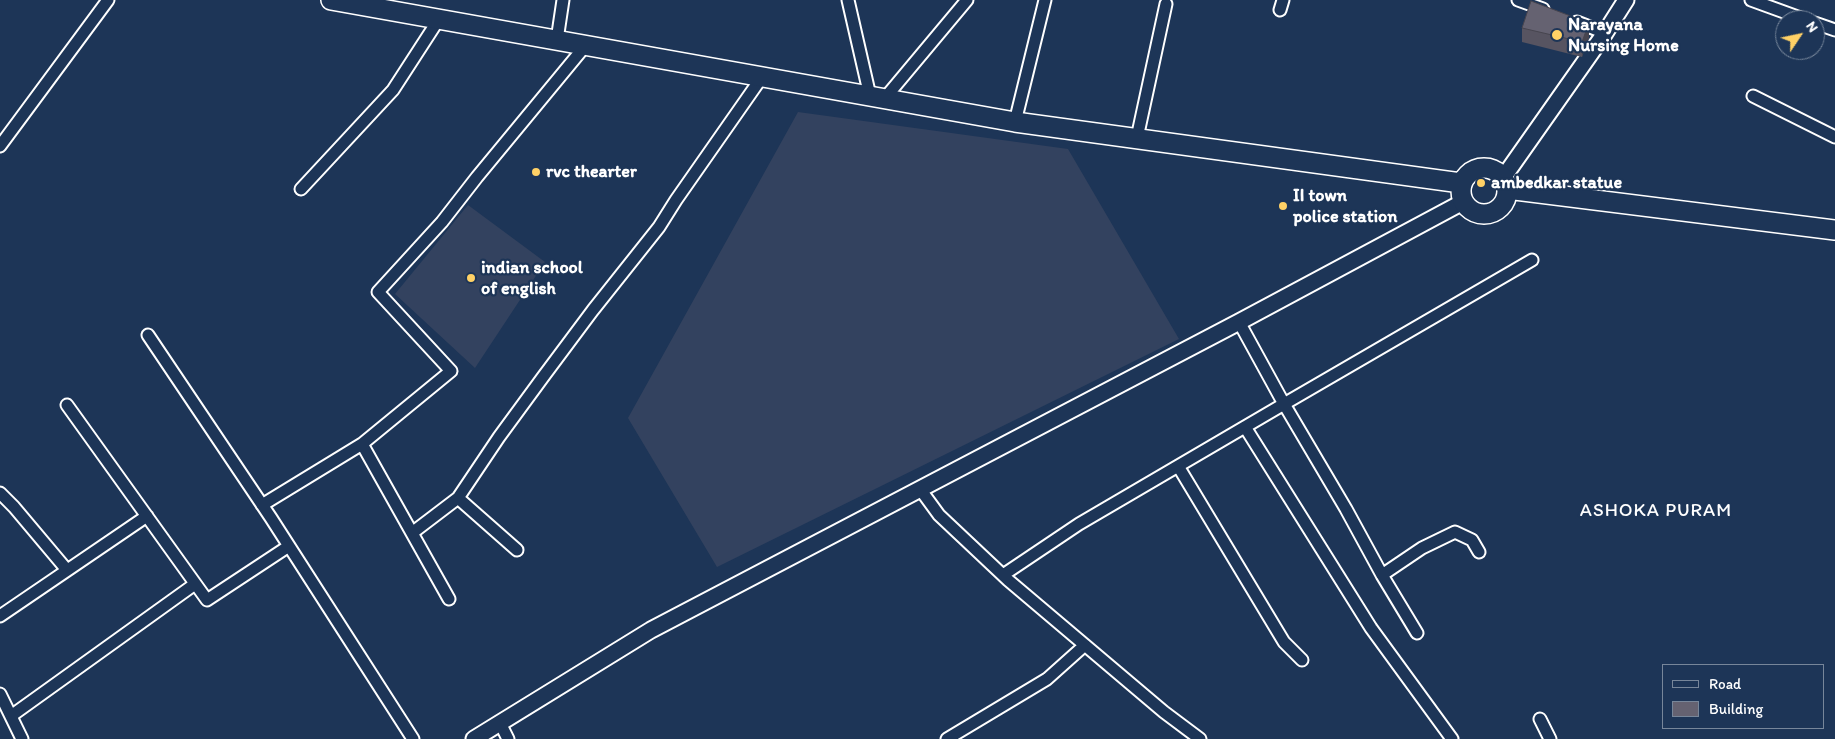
<!DOCTYPE html>
<style>
body{margin:0}
#map{position:relative;width:1835px;height:739px;overflow:hidden;background:#1d3557;font-family:Itim,sans-serif}
canvas{display:block}
.legend{position:absolute;left:1662px;top:664px;width:162px;height:65px;box-sizing:border-box;background:#1d3557;border:1px solid #77869a;margin:0;padding:6px 9px;list-style:none;font-size:15px;color:#fff}
.legend li{display:flex;align-items:center;gap:10px;height:25px}
.legend b{width:25px;border:1px solid #77869a}
.north{position:absolute;left:1775px;top:10px;width:50px;height:50px;box-sizing:border-box;background:#1d3557;border:1px solid #77869a;border-radius:50%;rotate:56deg;font-size:14px;font-weight:700;line-height:20px;text-align:center;color:#fff}
.north::after{content:'';display:block;margin:auto;width:18px;height:22px;background:#ffd166;clip-path:polygon(50% 0,100% 100%,50% 72%,0 100%)}
</style>
<div id="map">
<canvas width="1835" height="739"></canvas>
<ul class="legend">
<li><b style="height:6px;background:#1d3557"></b>Road</li>
<li><b style="height:14px;background:#656271"></b>Building</li>
</ul>
<div class="north">N</div>
</div>
<script>
const ctx = document.querySelector('canvas').getContext('2d');
ctx.lineJoin = 'round';
function fillPath(path, color) { ctx.fillStyle = color; ctx.fill(path, 'evenodd'); }
const shape = rows => new Path2D(rows.map(r => 'M' + r).join(''));
function strokePath(path, color, width, dash) { ctx.strokeStyle = color; ctx.lineWidth = width; ctx.lineCap = dash ? 'butt' : 'round'; ctx.setLineDash(dash || []); ctx.stroke(path); }
function write(font, color, halo, rows, align = 'center') {
  ctx.font = font + ' Itim,sans-serif'; ctx.lineWidth = 4.5; ctx.setLineDash([]); ctx.textBaseline = 'middle'; ctx.strokeStyle = halo; ctx.fillStyle = color; for (const [text, x, y, turn = 0] of rows) {
    ctx.save(); ctx.translate(x, y); ctx.rotate((+turn || 0) * Math.PI / 180); ctx.textAlign = isNaN(turn) ? turn : align; if (halo) ctx.strokeText(text, 0, 0); ctx.fillText(text, 0, 0); ctx.restore();
  }
}
const built = shape([
 [798,112,1068,149,1179,339,717,567,628,418],
 [468,205,545,262,475,368,395,294]
]);
const minor = shape([
 [848,0,870,96],
 [1518,0,1543,9],
 [1751,0,1806,20],
 [1280,10,1283,0],
 [1577,22,1605,33],
 [1815,23,1835,30],
 [557,40,563,0],
 [1753,96,1835,137],
 [885,98,967,0],
 [1015,122,1045,0],
 [1137,138,1166,4],
 [0,146,108,0],
 [301,189,393,90,439,19],
 [148,335,271,518,413,739],
 [67,405,207,600,289,546],
 [1245,427,1371,628,1452,739],
 [362,444,451,371,378,292,442,222,477,177,586,45],
 [1178,466,1284,642,1302,660],
 [920,489,939,515,1008,580,1164,712,1200,739],
 [0,493,14,507,67,570],
 [458,498,499,437,543,377,593,310,659,227,676,200,762,77],
 [262,505,362,444,449,599],
 [412,533,458,498,517,550],
 [1479,552,1472,540,1455,532,1422,548,1382,575,1346,509,1284,404,1532,260],
 [1003,575,1079,524,1284,404,1239,322],
 [1382,575,1417,633],
 [0,616,147,516],
 [0,694,22,739],
 [11,716,195,584],
 [1540,719,1550,739],
 [500,723,508,739],
 [947,739,1047,679,1085,645]
]);
const tertiary = shape([
 [1503,178,1605,33,1626,0],
 [474,739,651,630,1239,322,1463,202]
]);
const primary = shape([
 [331,0,1015,122,1461,183],
 '1461 191a23 23 0 1 1 46 0a23 23 0 1 1-46 0Z',
 [1507,189,1835,230]
]);
const wall = shape([
 [1522,28,1589,37,1582,57,1522,42]
]);
const shadedWall = shape([
 [1589,23,1589,37,1582,57,1582,42]
]);
const building = shape([
 [1531,1,1589,23,1582,42,1522,28,1531,1]
]);
const markers = [
 [1557,35,6,"#ffd166"],
 [536,172,5,"#ffd166"],
 [1481,183,5,"#ffd166"],
 [1283,206,5,"#ffd166"],
 [471,278,5,"#ffd166"]
];
const poiNames = [
 ["Narayana",1568,25],
 ["Nursing Home",1568,46],
 ["rvc thearter",546,172],
 ["ambedkar statue",1491,183],
 ["II town",1293,196],
 ["police station",1293,217],
 ["indian school",481,268],
 ["of english",481,289]
];
const neighbourhoodNames = [
 ["ASHOKA PURAM",1656,511]
];
fillPath(built, '#33425f');
strokePath(minor, '#fff', 15);
strokePath(tertiary, '#fff', 19);
strokePath(primary, '#fff', 22);
strokePath(minor, '#1d3557', 11);
strokePath(tertiary, '#1d3557', 15);
strokePath(primary, '#1d3557', 19);
fillPath(wall, '#575461');
fillPath(shadedWall, '#47454f');
fillPath(building, '#656271');
strokePath(building, '#47454f', 1);
for (const [x, y, r, color] of markers) { const dot = new Path2D(); dot.arc(x, y, r, 0, 2 * Math.PI); ctx.fillStyle = color; ctx.fill(dot); strokePath(dot, '#1d3557', 2); }
write('bold 18px', '#fff', '#1d3557', poiNames, 'left');
ctx.letterSpacing = '1px';
write('19px', '#fff', '#1d3557', neighbourhoodNames);
ctx.letterSpacing = '0px';
</script>
